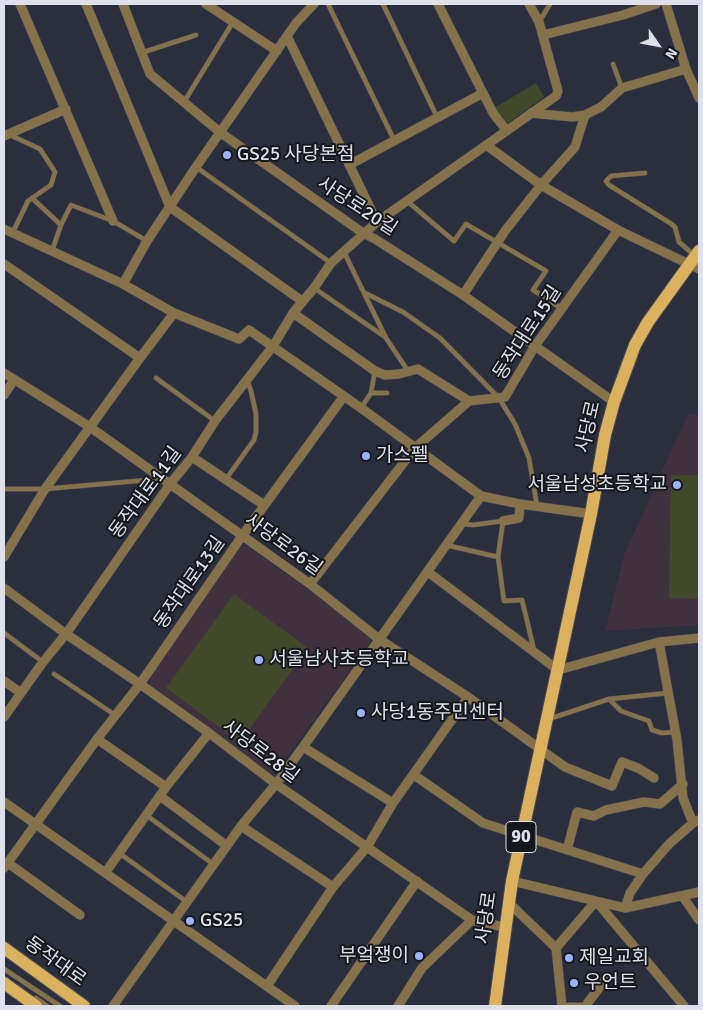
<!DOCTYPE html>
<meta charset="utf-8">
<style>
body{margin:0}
#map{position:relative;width:703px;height:1010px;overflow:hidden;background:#2b2e3c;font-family:Signika,sans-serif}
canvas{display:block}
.frame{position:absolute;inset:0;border:5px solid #dee1e9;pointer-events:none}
.north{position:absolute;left:633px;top:20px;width:50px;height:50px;-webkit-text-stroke:4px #15171d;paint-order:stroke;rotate:123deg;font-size:14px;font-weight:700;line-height:20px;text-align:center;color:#dee1e9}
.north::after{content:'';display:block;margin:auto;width:18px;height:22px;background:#dee1e9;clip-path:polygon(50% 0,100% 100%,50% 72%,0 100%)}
</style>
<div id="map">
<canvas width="703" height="1010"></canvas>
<div class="frame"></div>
<div class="north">N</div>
</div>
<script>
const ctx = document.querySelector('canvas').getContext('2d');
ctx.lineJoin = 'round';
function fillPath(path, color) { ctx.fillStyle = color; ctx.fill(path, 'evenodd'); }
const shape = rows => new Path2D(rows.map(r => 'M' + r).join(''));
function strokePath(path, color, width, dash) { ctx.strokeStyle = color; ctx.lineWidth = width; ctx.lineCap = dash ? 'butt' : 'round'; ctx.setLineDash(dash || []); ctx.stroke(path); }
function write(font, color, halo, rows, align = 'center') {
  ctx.font = font + ' Signika,"Noto Sans KR",sans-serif'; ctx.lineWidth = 4; ctx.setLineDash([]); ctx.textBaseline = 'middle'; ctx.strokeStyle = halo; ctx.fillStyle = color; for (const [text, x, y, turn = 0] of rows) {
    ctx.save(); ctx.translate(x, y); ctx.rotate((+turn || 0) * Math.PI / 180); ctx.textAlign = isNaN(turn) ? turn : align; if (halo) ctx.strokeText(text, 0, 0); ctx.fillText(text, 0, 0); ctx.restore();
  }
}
const education = shape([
 [688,414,699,415,699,625,605,631,624,555],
 [239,546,247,546,302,585,369,637,370,643,275,773,268,774,150,685,149,678]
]);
const green = shape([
 [536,83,544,97,508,123,494,108],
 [671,475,699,475,699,599,669,598],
 [234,594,308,648,240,742,166,688]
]);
const service = shape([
 [328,4,394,140],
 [383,4,437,117],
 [539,22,550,4],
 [141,53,196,35],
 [613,64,622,88],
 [184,102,233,22],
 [10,135,40,149,55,172,51,185,28,201,13,232],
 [196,167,331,263],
 [645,173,611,176,606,181,609,185,670,223,675,227,679,242,694,255],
 [32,198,61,225],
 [407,201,454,241,466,224,546,271,533,290,561,308],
 [52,251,61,225,71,205,113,221,147,241],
 [344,252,386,338,408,371],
 [314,288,385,337],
 [365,293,403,312,440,338,499,398,515,424,529,458,537,506],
 [156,378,215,421],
 [371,393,375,371],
 [361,408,371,393,387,393],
 [226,479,254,440,256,432,256,414,251,391,247,380],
 [4,489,45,489,159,479],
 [463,524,473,525,503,521,498,557,504,601,522,600,534,650],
 [446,545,498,557],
 [4,633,43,662],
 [54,674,115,715],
 [609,699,621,711,649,721,652,730,662,733,675,732],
 [549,719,609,699,668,693],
 [146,815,213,864],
 [119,853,187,902],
 [4,969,60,1006],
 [36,998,47,1006],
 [562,1005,587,1005]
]);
const minor = shape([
 [20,4,113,221],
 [86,4,170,207,302,301],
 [123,4,150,74,221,133,363,233,375,239,463,295,614,402],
 [206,4,277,51],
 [438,4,493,113,507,131],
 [666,4,686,69,699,98],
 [543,35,623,15,656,4],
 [287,36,377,222],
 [531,113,572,117,585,115,601,107,622,88,686,69],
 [4,136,66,109],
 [486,145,541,185,618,230,699,269],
 [349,165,483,93],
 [4,229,123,284,174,313,239,339,249,330,361,408,481,496,520,504,591,514],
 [4,264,140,358],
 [123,284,147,241,196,167,296,23,314,4],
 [463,295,505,231,541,185,575,147,585,115],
 [293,313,375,371,385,375,399,374,418,369,469,401],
 [4,373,90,427,310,584,379,639,468,697,565,767,612,786,622,762,638,768,654,778],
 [4,395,14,380],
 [192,457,264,505],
 [503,521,519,518,520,504],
 [4,557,45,489,140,358,174,313],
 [428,572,558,670,659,642,699,638],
 [310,584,415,448,469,401,505,397,535,346,618,230],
 [4,588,66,634,140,684,209,733,276,784,472,920,504,927],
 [659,642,677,740,683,798,693,823],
 [4,681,21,693],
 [4,717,43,662,66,634,170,484,192,457,215,421,273,346,293,313,314,288,331,263,377,222,556,96,558,91,539,22,529,4],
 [97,739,166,787],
 [303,747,393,803],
 [414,775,483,823,643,874],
 [160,796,227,846],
 [4,802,295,1006],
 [241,826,333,887],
 [567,850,577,812,594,816,606,810,644,802,660,804,683,784],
 [8,863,80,915],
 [4,868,97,739,140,684,242,536,344,396],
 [105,873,166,787,209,733],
 [512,881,625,908,699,892],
 [683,897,699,920],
 [508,902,556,948],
 [625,908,630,893,643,874,669,844,693,823,699,820],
 [267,986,333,887,367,847,393,803,468,697],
 [587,1004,607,977],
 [113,1006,241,826,276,784,303,747,481,496],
 [331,1006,417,881],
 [398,1006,422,968,472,920],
 [562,1006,556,948,596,901,684,1006]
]);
const primary = shape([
 [4,948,84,1006],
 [4,983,36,1006],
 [495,1006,512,881,591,514,605,435,614,402,635,345,648,322,699,251]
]);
const markers = [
 [227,155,5,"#9bb4fd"],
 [366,456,5,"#9bb4fd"],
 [677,485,5,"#9bb4fd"],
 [259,660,5,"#9bb4fd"],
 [361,713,5,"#9bb4fd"],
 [190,921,5,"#9bb4fd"],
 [419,956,5,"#9bb4fd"],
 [569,958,5,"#9bb4fd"],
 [574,983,5,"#9bb4fd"]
];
const shields = [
 [521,837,30]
];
const shieldNames = [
 ["90",521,837]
];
const poiNames = [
 ["GS25 사당본점",237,155],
 ["가스펠",376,456],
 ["서울남성초등학교",667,485,"right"],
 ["서울남사초등학교",269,660],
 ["사당1동주민센터",371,713],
 ["GS25",200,921],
 ["부엌쟁이",409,956,"right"],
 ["제일교회",579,958],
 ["우언트",584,983]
];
const streetNames = [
 ["사당로20길",357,207,33],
 ["동작대로15길",528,333,-57],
 ["사당로",589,427,-77],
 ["동작대로11길",146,493,-54],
 ["사당로26길",283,545,36],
 ["동작대로13길",190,583,-55],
 ["사당로28길",260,752,37],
 ["사당로",487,918,-82],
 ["동작대로",55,962,36]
];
fillPath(education, '#40313e');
fillPath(green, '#42492b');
strokePath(service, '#484b58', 5.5);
strokePath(minor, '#484b58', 10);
strokePath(primary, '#484b58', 14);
strokePath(service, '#85714a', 4.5);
strokePath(minor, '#85714a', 9);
strokePath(primary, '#dbb15d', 12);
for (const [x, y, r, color] of markers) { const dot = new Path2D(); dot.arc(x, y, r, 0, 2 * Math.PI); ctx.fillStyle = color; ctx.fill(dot); strokePath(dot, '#15171d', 2); }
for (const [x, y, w] of shields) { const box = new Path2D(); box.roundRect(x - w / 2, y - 15.5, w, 31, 4); ctx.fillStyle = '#15171d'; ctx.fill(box); strokePath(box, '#dee1e9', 1); }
write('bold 18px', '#dee1e9', null, shieldNames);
write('19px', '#dee1e9', '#15171d', poiNames, 'left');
write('19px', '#dee1e9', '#15171d', streetNames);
</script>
